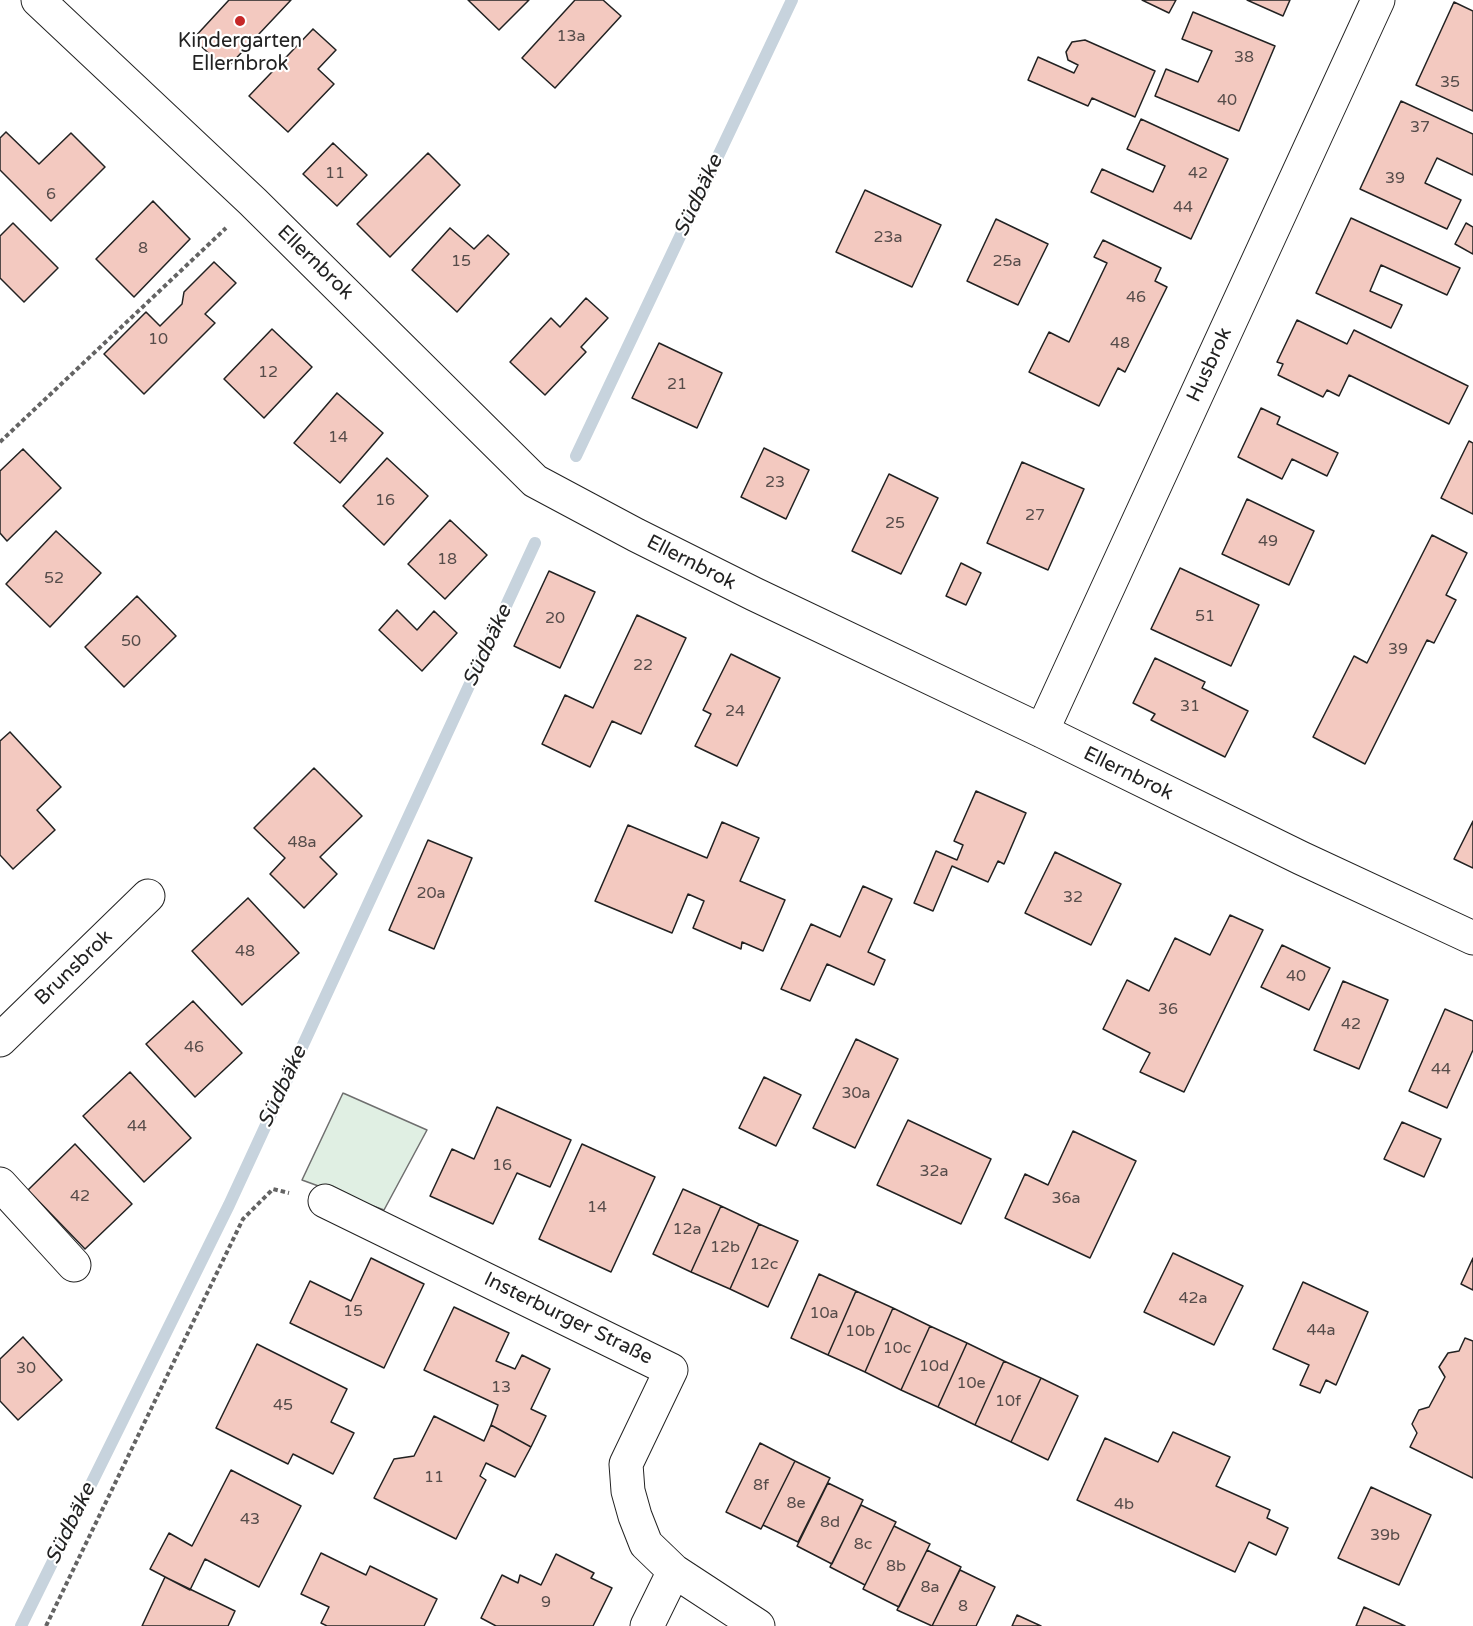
<!DOCTYPE html>
<meta charset="utf-8">
<style>
body{margin:0}
canvas{display:block;background:#fff}
</style>
<canvas width="1473" height="1626"></canvas>
<script>
const ctx = document.querySelector('canvas').getContext('2d');
ctx.lineJoin = 'round';
function fillPath(path, color) { ctx.fillStyle = color; ctx.fill(path, 'evenodd'); }
const shape = rows => new Path2D(rows.map(r => 'M' + r).join(''));
function strokePath(path, color, width, dash) { ctx.strokeStyle = color; ctx.lineWidth = width; ctx.lineCap = dash ? 'butt' : 'round'; ctx.setLineDash(dash || []); ctx.stroke(path); }
function write(font, color, halo, rows, align = 'center') {
  ctx.font = font + ' "Varela Round",sans-serif'; ctx.lineWidth = 4.5; ctx.setLineDash([]); ctx.textBaseline = 'middle'; ctx.strokeStyle = halo; ctx.fillStyle = color; for (const [text, x, y, turn = 0] of rows) {
    ctx.save(); ctx.translate(x, y); ctx.rotate((+turn || 0) * Math.PI / 180); ctx.textAlign = isNaN(turn) ? turn : align; if (halo) ctx.strokeText(text, 0, 0); ctx.fillText(text, 0, 0); ctx.restore();
  }
}
const green = shape([
 [343,1093,427,1130,384,1210,302,1180,343,1093]
]);
const stream = shape([
 [576,456,792,0],
 [21,1626,229,1205,535,543]
]);
const building = shape([
 [229,0,291,0,226,69,193,39,229,0],
 [468,0,529,0,499,30,468,0],
 [575,0,603,0,621,16,555,88,522,58,575,0],
 [1142,0,1176,0,1169,13,1142,0],
 [1247,0,1290,0,1283,16,1247,0],
 [1454,2,1473,11,1473,111,1416,85,1454,2],
 [1193,12,1275,46,1239,131,1155,96,1166,69,1198,82,1212,51,1182,39,1193,12],
 [313,29,336,50,318,69,334,84,288,132,249,96,313,29],
 [1085,40,1155,71,1135,117,1092,98,1088,106,1028,80,1038,57,1074,73,1078,65,1068,60,1066,52,1072,42,1085,40],
 [1401,101,1473,134,1473,175,1437,158,1425,183,1461,200,1447,229,1360,189,1401,101],
 [1141,119,1228,159,1191,239,1091,192,1102,169,1153,192,1165,166,1127,149,1141,119],
 [6,132,39,164,71,133,105,167,51,221,0,170,0,138,6,132],
 [333,143,367,175,337,206,303,174,333,143],
 [428,153,460,185,390,257,357,224,428,153],
 [865,190,941,225,912,287,836,252,865,190],
 [153,201,190,239,134,297,96,259,153,201],
 [1351,218,1460,268,1447,295,1381,265,1370,291,1402,305,1391,328,1316,293,1351,218],
 [996,219,1048,244,1018,305,967,281,996,219],
 [13,223,58,268,24,302,0,278,0,236,13,223],
 [1466,223,1473,227,1473,254,1455,244,1466,223],
 [450,228,474,249,488,235,509,254,457,312,412,270,450,228],
 [1103,240,1161,268,1155,281,1167,287,1125,372,1118,368,1099,406,1029,372,1049,332,1069,342,1107,263,1094,257,1103,240],
 [214,262,236,283,205,314,215,323,144,394,104,354,146,312,160,326,182,304,184,292,214,262],
 [586,298,608,318,581,347,586,352,545,395,510,362,551,318,560,327,586,298],
 [1297,320,1347,344,1354,330,1468,386,1449,424,1349,375,1339,396,1327,390,1323,397,1278,375,1283,364,1277,362,1297,320],
 [272,329,312,367,264,418,224,379,272,329],
 [659,343,722,373,697,428,632,398,659,343],
 [337,393,383,433,340,483,294,443,337,393],
 [1261,408,1280,417,1277,424,1338,453,1327,476,1292,459,1282,479,1238,457,1261,408],
 [1469,441,1473,443,1473,514,1441,498,1469,441],
 [764,448,809,470,786,519,741,497,764,448],
 [23,449,61,488,7,541,0,533,0,471,23,449],
 [387,458,428,496,384,545,343,506,387,458],
 [1022,462,1084,489,1048,570,987,543,1022,462],
 [889,474,938,498,901,574,852,551,889,474],
 [1247,499,1314,531,1289,585,1222,554,1247,499],
 [450,520,487,555,445,599,408,564,450,520],
 [56,531,101,573,50,627,6,584,56,531],
 [1432,535,1467,553,1446,595,1456,600,1434,643,1427,640,1365,764,1313,737,1354,656,1367,663,1432,535],
 [961,563,981,573,966,605,946,596,961,563],
 [1180,568,1259,605,1231,666,1151,629,1180,568],
 [549,571,595,592,560,668,514,646,549,571],
 [137,596,176,636,124,687,85,647,137,596],
 [397,610,417,630,434,611,457,633,422,671,379,630,397,610],
 [637,615,686,638,641,734,612,721,590,767,542,744,565,695,593,708,637,615],
 [731,654,780,678,737,766,695,746,711,714,703,710,731,654],
 [1155,658,1205,682,1202,688,1248,711,1225,757,1151,720,1155,714,1133,703,1155,658],
 [10,732,61,787,37,810,55,830,13,869,0,855,0,741,10,732],
 [314,768,362,816,320,857,337,874,304,908,270,874,285,858,254,828,314,768],
 [976,791,1026,813,1004,864,998,861,988,882,952,866,933,911,914,903,936,851,957,860,963,845,954,841,976,791],
 [1473,821,1473,868,1454,859,1473,821],
 [722,822,759,838,740,881,785,900,763,951,742,942,741,949,693,928,704,901,688,894,672,933,595,901,628,825,707,858,722,822],
 [428,840,472,858,434,949,389,930,428,840],
 [1055,852,1121,884,1091,945,1025,913,1055,852],
 [863,886,892,899,868,952,885,960,874,985,827,964,810,1001,781,989,811,924,840,937,863,886],
 [248,898,299,953,242,1005,192,951,248,898],
 [1230,915,1263,930,1184,1092,1140,1072,1150,1053,1103,1029,1127,980,1149,991,1175,938,1210,955,1230,915],
 [1282,945,1330,968,1309,1010,1261,987,1282,945],
 [1343,981,1388,1000,1359,1069,1314,1050,1343,981],
 [193,1001,242,1053,195,1097,146,1044,193,1001],
 [1445,1009,1473,1021,1473,1050,1447,1108,1409,1091,1445,1009],
 [856,1039,898,1059,855,1148,813,1128,856,1039],
 [130,1072,191,1138,144,1182,83,1116,130,1072],
 [764,1077,801,1095,776,1146,739,1128,764,1077],
 [497,1107,571,1140,550,1187,517,1173,493,1224,430,1196,452,1149,474,1159,497,1107],
 [908,1120,991,1159,961,1224,877,1185,908,1120],
 [1402,1122,1441,1139,1424,1177,1384,1159,1402,1122],
 [1073,1131,1136,1161,1090,1258,1005,1218,1025,1174,1048,1185,1073,1131],
 [75,1144,132,1204,85,1249,28,1190,75,1144],
 [582,1144,655,1177,611,1272,539,1239,582,1144],
 [683,1189,721,1206,691,1272,653,1254,683,1189],
 [721,1206,759,1224,730,1289,691,1272,721,1206],
 [759,1224,798,1241,768,1307,730,1289,759,1224],
 [1173,1253,1243,1286,1214,1345,1144,1312,1173,1253],
 [371,1258,424,1284,384,1368,290,1323,310,1281,351,1301,371,1258],
 [1473,1258,1473,1290,1461,1284,1473,1258],
 [819,1274,856,1291,828,1355,791,1338,819,1274],
 [1303,1282,1368,1312,1336,1385,1326,1380,1320,1393,1300,1385,1309,1365,1273,1349,1303,1282],
 [856,1291,893,1308,865,1372,828,1355,856,1291],
 [454,1307,509,1333,496,1361,515,1369,522,1355,550,1369,531,1409,546,1416,531,1447,491,1425,498,1405,424,1370,454,1307],
 [893,1308,930,1326,901,1390,865,1372,893,1308],
 [930,1326,967,1343,938,1407,901,1390,930,1326],
 [23,1337,62,1380,18,1420,0,1401,0,1359,23,1337],
 [1465,1338,1473,1341,1473,1478,1410,1447,1417,1433,1412,1424,1419,1410,1429,1407,1445,1377,1439,1367,1448,1353,1459,1351,1465,1338],
 [967,1343,1004,1361,975,1425,938,1407,967,1343],
 [257,1344,347,1389,331,1422,354,1433,333,1474,293,1454,288,1464,216,1428,257,1344],
 [1004,1361,1041,1378,1011,1442,975,1425,1004,1361],
 [1041,1378,1078,1396,1048,1460,1011,1442,1041,1378],
 [434,1416,484,1441,491,1425,531,1447,515,1477,486,1463,480,1476,486,1480,456,1539,374,1498,394,1459,414,1456,434,1416],
 [1173,1432,1230,1457,1216,1486,1270,1510,1267,1518,1288,1528,1276,1555,1249,1542,1235,1572,1077,1500,1105,1438,1158,1462,1173,1432],
 [760,1443,795,1461,761,1529,726,1512,760,1443],
 [795,1461,830,1478,798,1542,763,1525,795,1461],
 [231,1470,301,1506,259,1587,205,1559,190,1590,150,1569,169,1533,192,1546,231,1470],
 [828,1483,863,1500,832,1564,797,1546,828,1483],
 [1371,1487,1431,1515,1399,1585,1338,1558,1371,1487],
 [861,1505,896,1522,865,1585,830,1567,861,1505],
 [894,1526,930,1544,899,1607,863,1589,894,1526],
 [927,1550,961,1567,932,1626,897,1610,927,1550],
 [321,1553,366,1575,370,1566,437,1599,424,1626,327,1626,321,1623,329,1607,301,1594,321,1553],
 [556,1554,594,1573,591,1578,612,1588,593,1626,496,1626,481,1618,502,1575,518,1583,520,1575,541,1585,556,1554],
 [960,1570,995,1587,976,1626,932,1626,960,1570],
 [165,1577,235,1611,228,1626,142,1626,165,1577],
 [1364,1607,1405,1626,1356,1626,1364,1607],
 [1017,1615,1041,1626,1012,1626,1017,1615]
]);
const path = shape([
 [0,442,226,228],
 [46,1626,243,1219,273,1189,289,1193]
]);
const street = shape([
 [38,0,253,202,535,481,636,535,754,594,1042,731,1301,858,1473,938],
 [1042,731,1378,0],
 [0,1040,148,896],
 [0,1184,74,1265],
 [325,1201,671,1370,626,1464,628,1491,635,1516,646,1544,674,1571,758,1626],
 [647,1626,674,1571]
]);
const markers = [
 [240,21,6,"#c62828"]
];
const numberNames = [
 ["13a",571,37],
 ["38",1244,58],
 ["35",1450,83],
 ["40",1227,101],
 ["37",1420,128],
 ["11",335,174],
 ["42",1198,174],
 ["39",1395,179],
 ["6",51,195],
 ["44",1183,208],
 ["23a",888,238],
 ["8",143,249],
 ["15",461,262],
 ["25a",1007,262],
 ["46",1136,298],
 ["10",158,340],
 ["48",1120,344],
 ["12",268,373],
 ["21",677,385],
 ["14",338,438],
 ["23",775,483],
 ["16",385,501],
 ["27",1035,516],
 ["25",895,524],
 ["49",1268,542],
 ["18",447,560],
 ["52",54,579],
 ["51",1205,617],
 ["20",555,619],
 ["50",131,642],
 ["39",1398,650],
 ["22",643,666],
 ["31",1190,707],
 ["24",735,712],
 ["48a",302,843],
 ["20a",431,894],
 ["32",1073,898],
 ["48",245,952],
 ["40",1296,977],
 ["36",1168,1010],
 ["42",1351,1025],
 ["46",194,1048],
 ["44",1441,1070],
 ["30a",856,1094],
 ["44",137,1127],
 ["16",502,1166],
 ["32a",934,1172],
 ["42",80,1197],
 ["36a",1066,1199],
 ["14",597,1208],
 ["12a",687,1230],
 ["12b",725,1248],
 ["12c",764,1265],
 ["42a",1193,1299],
 ["15",353,1312],
 ["10a",824,1314],
 ["44a",1321,1331],
 ["10b",860,1332],
 ["10c",897,1349],
 ["10d",934,1367],
 ["30",26,1369],
 ["10e",971,1384],
 ["13",501,1388],
 ["10f",1008,1402],
 ["45",283,1406],
 ["11",434,1478],
 ["8f",761,1486],
 ["8e",796,1504],
 ["4b",1124,1505],
 ["43",250,1520],
 ["8d",830,1523],
 ["39b",1385,1536],
 ["8c",863,1545],
 ["8b",896,1567],
 ["8a",930,1588],
 ["9",546,1603],
 ["8",963,1607]
];
const poiNames = [
 ["Kindergarten",240,42],
 ["Ellernbrok",240,65]
];
const streetNames = [
 ["Ellernbrok",315,263,44],
 ["Husbrok",1210,365,-65],
 ["Ellernbrok",691,563,27],
 ["Ellernbrok",1128,774,26],
 ["Brunsbrok",74,968,-44],
 ["Insterburger Straße",568,1319,26]
];
const waterNames = [
 ["Südbäke",699,196,-65],
 ["Südbäke",488,646,-65],
 ["Südbäke",283,1087,-65],
 ["Südbäke",71,1524,-64]
];
fillPath(green, '#e0efe3');
strokePath(green, '#6f6f6f', 1.5);
strokePath(stream, '#c7d3dd', 12);
fillPath(building, '#f3c9c0');
strokePath(building, '#222', 1.5);
strokePath(street, '#222', 35);
strokePath(path, '#646464', 4, [4.5, 3]);
strokePath(street, '#fff', 33);
for (const [x, y, r, color] of markers) { const dot = new Path2D(); dot.arc(x, y, r, 0, 2 * Math.PI); ctx.fillStyle = color; ctx.fill(dot); strokePath(dot, '#fff', 2); }
write('16px', '#564c4a', null, numberNames);
write('20px', '#222', '#fff', poiNames);
write('20px', '#222', '#fff', streetNames);
write('italic 21px', '#222', '#fff', waterNames);
</script>
